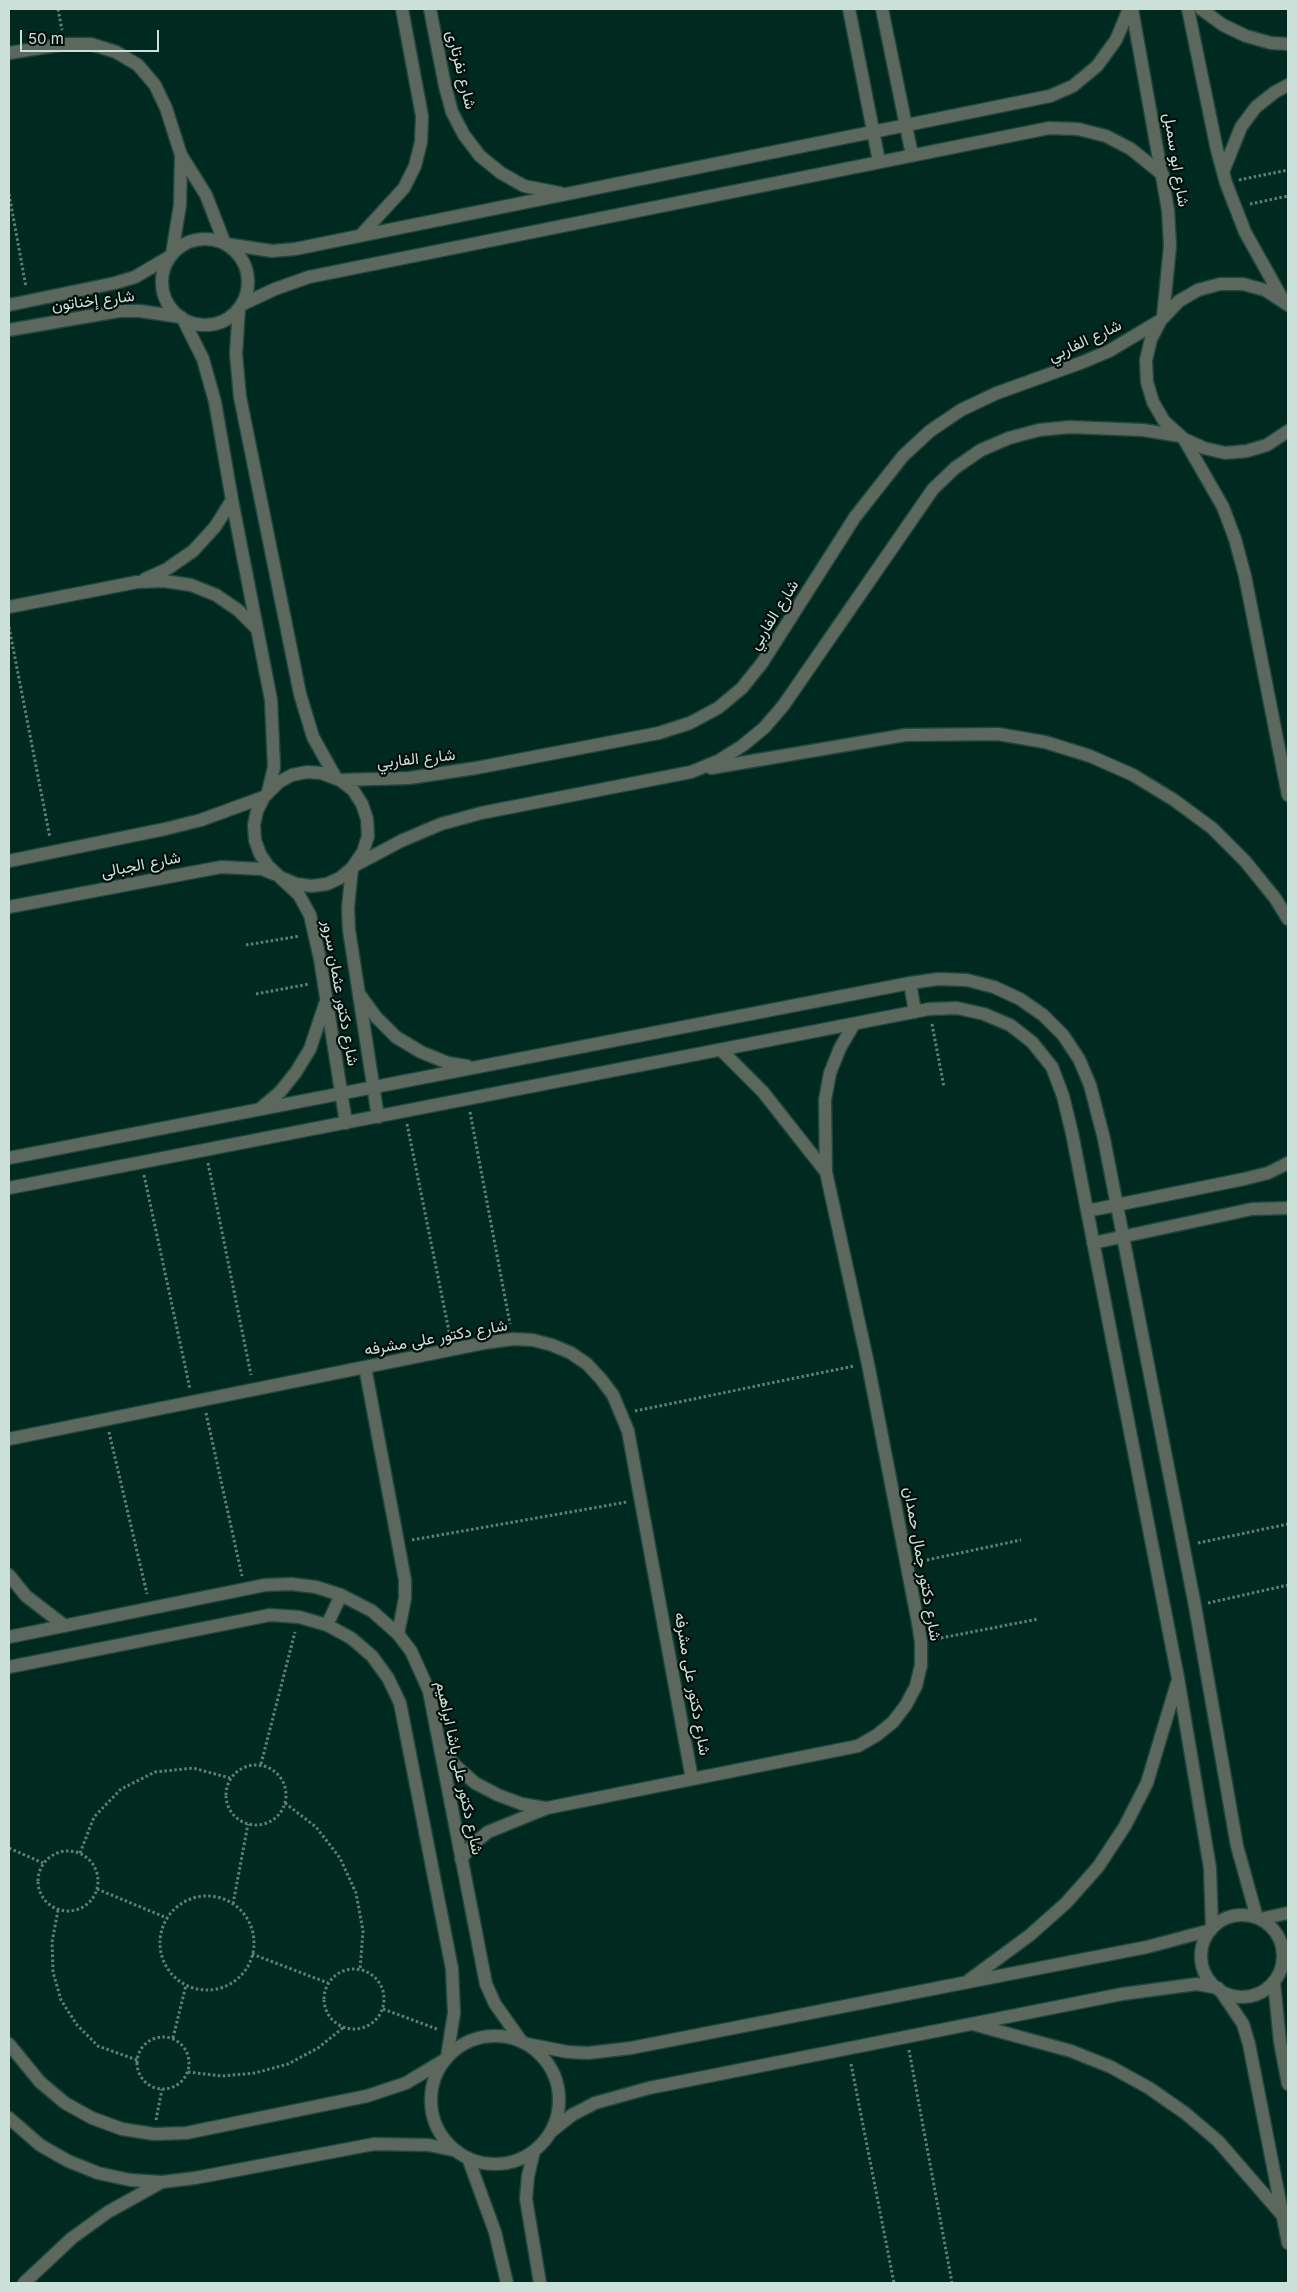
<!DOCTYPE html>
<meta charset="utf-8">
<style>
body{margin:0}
#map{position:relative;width:1297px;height:2292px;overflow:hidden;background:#00291f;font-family:Inter,sans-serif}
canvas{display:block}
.frame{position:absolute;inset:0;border:10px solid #cbe0d9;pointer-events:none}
.scale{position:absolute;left:20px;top:30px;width:139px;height:22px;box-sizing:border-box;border:2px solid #cbe0d9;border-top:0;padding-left:6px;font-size:15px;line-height:18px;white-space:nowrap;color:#cbe0d9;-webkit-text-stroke:4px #020e0a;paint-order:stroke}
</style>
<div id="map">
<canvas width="1297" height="2292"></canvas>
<div class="frame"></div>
<div class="scale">50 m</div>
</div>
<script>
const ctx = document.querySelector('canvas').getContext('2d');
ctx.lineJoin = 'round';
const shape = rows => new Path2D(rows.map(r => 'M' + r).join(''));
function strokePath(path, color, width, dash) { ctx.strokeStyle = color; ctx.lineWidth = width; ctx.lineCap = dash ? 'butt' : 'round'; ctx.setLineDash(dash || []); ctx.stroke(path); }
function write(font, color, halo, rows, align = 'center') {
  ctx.font = font + ' Inter,Vazirmatn,sans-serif'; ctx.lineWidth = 4.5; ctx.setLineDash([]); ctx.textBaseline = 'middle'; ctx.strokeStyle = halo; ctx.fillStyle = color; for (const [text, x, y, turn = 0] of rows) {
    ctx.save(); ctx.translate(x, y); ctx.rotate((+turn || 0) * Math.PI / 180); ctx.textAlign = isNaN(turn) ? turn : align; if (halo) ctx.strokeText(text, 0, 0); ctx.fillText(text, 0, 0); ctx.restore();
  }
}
const path = shape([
 [58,9,62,30],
 [1239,180,1288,170],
 [9,194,26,287],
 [1250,204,1288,196],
 [9,627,50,838],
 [246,945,300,936],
 [256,994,309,984],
 [932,1024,944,1087],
 [470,1112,510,1324],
 [407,1124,450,1336],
 [208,1163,251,1375],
 [144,1175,190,1389],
 [635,1411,854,1366],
 [206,1413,242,1576],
 [109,1432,147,1594],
 [412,1540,627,1502],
 [1198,1543,1288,1524],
 [922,1561,1021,1540],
 [1208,1603,1288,1585],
 [936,1639,1038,1619],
 [261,1764,295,1632],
 '226 1795a30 30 0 1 1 60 0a30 30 0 1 1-60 0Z',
 [285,1803,316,1827,340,1858,356,1893,363,1931,360,1970],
 [9,1848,43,1863],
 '38 1881a30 30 0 1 1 60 0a30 30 0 1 1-60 0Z',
 [80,1853,94,1817,121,1789,155,1772,193,1768,230,1778],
 [97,1889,167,1918],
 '160 1943a47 47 0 1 1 94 0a47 47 0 1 1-94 0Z',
 [233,1904,248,1824],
 [58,1910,52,1942,53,1972,61,2000,77,2025,98,2046,137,2060],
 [252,1954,328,1983],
 '324 1999a30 30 0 1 1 60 0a30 30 0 1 1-60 0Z',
 [383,2009,437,2029],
 '137 2063a26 26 0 1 1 52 0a26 26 0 1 1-52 0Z',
 [173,2038,186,1985],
 [909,2050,952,2283],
 [851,2064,894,2283],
 [188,2072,222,2076,255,2073,288,2064,318,2048,344,2027],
 [156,2120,162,2089]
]);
const minor = shape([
 [430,9,445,86,452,112,464,135,480,156,501,173,524,186,560,193],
 [849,9,879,161],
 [882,9,912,155],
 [1132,9,1168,210,1170,246,1163,317],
 [1188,9,1217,150,1226,183,1245,232,1283,300],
 [1201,9,1223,25,1246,36,1271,43,1288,44],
 [9,53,65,44,91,44,116,52,138,65,155,85,166,108,181,155,206,195,225,244],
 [1223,172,1241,127,1256,107,1275,92,1288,85],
 [360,236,404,188,415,166,421,142,422,116,402,9],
 '162 282a43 43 0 1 1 86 0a43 43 0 1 1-86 0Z',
 [226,244,272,251,295,249,1050,96,1073,86,1097,66,1116,40,1129,9],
 [172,254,180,205,181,155],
 [9,305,115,283,135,277,169,257],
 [241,305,275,289,309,277,1049,128,1078,129,1106,136,1131,149,1163,175],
 [1288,305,1265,290,1243,284,1220,284,1198,290,1179,301,1161,320,1151,339,1146,360,1147,382,1153,402,1164,421,1184,439,1204,448,1225,453,1247,451,1267,445,1288,431],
 [239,308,236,354,240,397,300,694,313,737,336,778],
 [183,319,203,359,215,402,232,500,271,700,274,767,268,792],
 [9,330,119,311,140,311,181,317],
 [1184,439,1223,507,1235,539,1245,576,1288,795],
 [145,579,167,569,193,551,215,527,232,500],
 [9,607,137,582,164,581,191,585,216,595,238,610,257,629],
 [711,768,905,735,998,734,1045,742,1090,756,1133,775,1174,800,1212,828,1245,861,1275,898,1288,919],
 [340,780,409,778,476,768,659,733,690,723,718,708,742,688,762,663,855,517,903,456,930,431,961,410,997,393,1083,362,1109,351,1161,320],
 [9,861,165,829,201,820,264,797],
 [354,866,401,841,441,824,481,813,691,772,718,761,742,746,764,728,783,706,933,489,955,468,981,450,1009,438,1039,430,1070,427,1143,430,1180,436],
 [352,868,348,908,349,930,378,1117],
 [282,878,296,884,311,886,327,884,340,878,352,868,363,852,368,836,367,819,362,804,353,790,340,780,321,773,307,772,292,775,279,782,264,797,257,811,254,825,255,840,260,854,268,866,299,895,310,915,320,959,346,1123],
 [9,907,221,867,262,869,274,874],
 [910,983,915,1012],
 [360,995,376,1017,396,1037,421,1052,448,1063,467,1066],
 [721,1050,763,1092,826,1172],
 [261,1108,280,1092,296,1072,310,1049,325,1004],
 [9,1158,910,983,938,979,967,980,994,987,1020,999,1043,1015,1063,1035,1079,1059,1090,1085,1104,1139,1195,1606,1237,1846,1257,1918],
 [9,1188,929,1009,957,1008,984,1014,1010,1025,1032,1042,1052,1067,1063,1096,1072,1133,1178,1678,1210,1868,1212,1928],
 [1087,1211,1244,1179,1268,1173,1288,1163],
 [1093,1243,1252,1209,1288,1208],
 [365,1367,405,1580,405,1598,398,1634],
 [9,1439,484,1343,513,1339,533,1340,552,1345,571,1353,587,1364,601,1379,613,1395,628,1431,692,1779],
 [9,1575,26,1596,65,1626],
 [327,1625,341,1595],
 [9,1637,265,1585,291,1584,316,1587,341,1595,372,1611,398,1634,411,1651,429,1691,486,1984,495,2004,522,2042],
 [9,1667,270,1615,299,1617,327,1625,351,1638,372,1656,388,1678,400,1703,452,1969,454,2013,447,2057],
 [440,1747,456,1766,475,1783,498,1795,522,1804,545,1808],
 [461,1859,473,1844,488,1832,547,1808,858,1746,877,1735,893,1722,906,1705,916,1686,921,1665,921,1642,918,1623,868,1364,826,1172,825,1100,830,1073,840,1048,854,1024],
 '1201 1956a41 41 0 1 1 82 0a41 41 0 1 1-82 0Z',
 [1260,1919,1288,1913],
 [969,1980,1030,1935,1066,1903,1098,1867,1125,1826,1147,1783,1177,1683],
 [1274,1982,1280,2042,1288,2084],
 [1220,1990,1243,2024,1249,2044,1288,2243],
 [976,2025,1071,2051,1111,2067,1149,2088,1185,2113,1218,2141,1283,2216],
 '431 2100a64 64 0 1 1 128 0a64 64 0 1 1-128 0Z',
 [9,2044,40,2082,65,2103,92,2118,122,2129,154,2134,186,2133,367,2096,406,2083,446,2059],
 [527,2044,568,2052,588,2053,631,2048,1147,1947,1211,1930],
 [9,2118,40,2145,68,2161,98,2173,130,2180,162,2182,195,2178,374,2144,429,2145,457,2151],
 [552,2131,572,2115,595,2103,649,2088,1122,1994,1197,1984,1218,1988],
 [534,2151,528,2176,526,2199,540,2283],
 [468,2158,495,2232,507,2283],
 [24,2283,72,2238,108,2212,162,2182]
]);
const streetNames = [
 ["شارع نفرتارى",461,70,76],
 ["شارع ابو سمبل",1176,160,81],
 ["شارع إخناتون",93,301,-7],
 ["شارع الفاربي",1085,341,-25],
 ["شارع الفاربي",774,615,-58],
 ["شارع الفاربي",416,759,-6],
 ["شارع الجبالى",141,865,-11],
 ["شارع دكتور عثمان سرور",340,993,80],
 ["شارع دكتور على مشرفه",436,1338,-10],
 ["شارع دكتور جمال حمدان",922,1564,80],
 ["شارع دكتور على مشرفه",692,1684,80],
 ["شارع دكتور على باشا ابراهيم",459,1768,78]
];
strokePath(minor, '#20463d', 15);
strokePath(path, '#608077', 3, [2.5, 2.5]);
strokePath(minor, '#5c685e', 12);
write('16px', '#cbe0d9', '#020e0a', streetNames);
</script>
